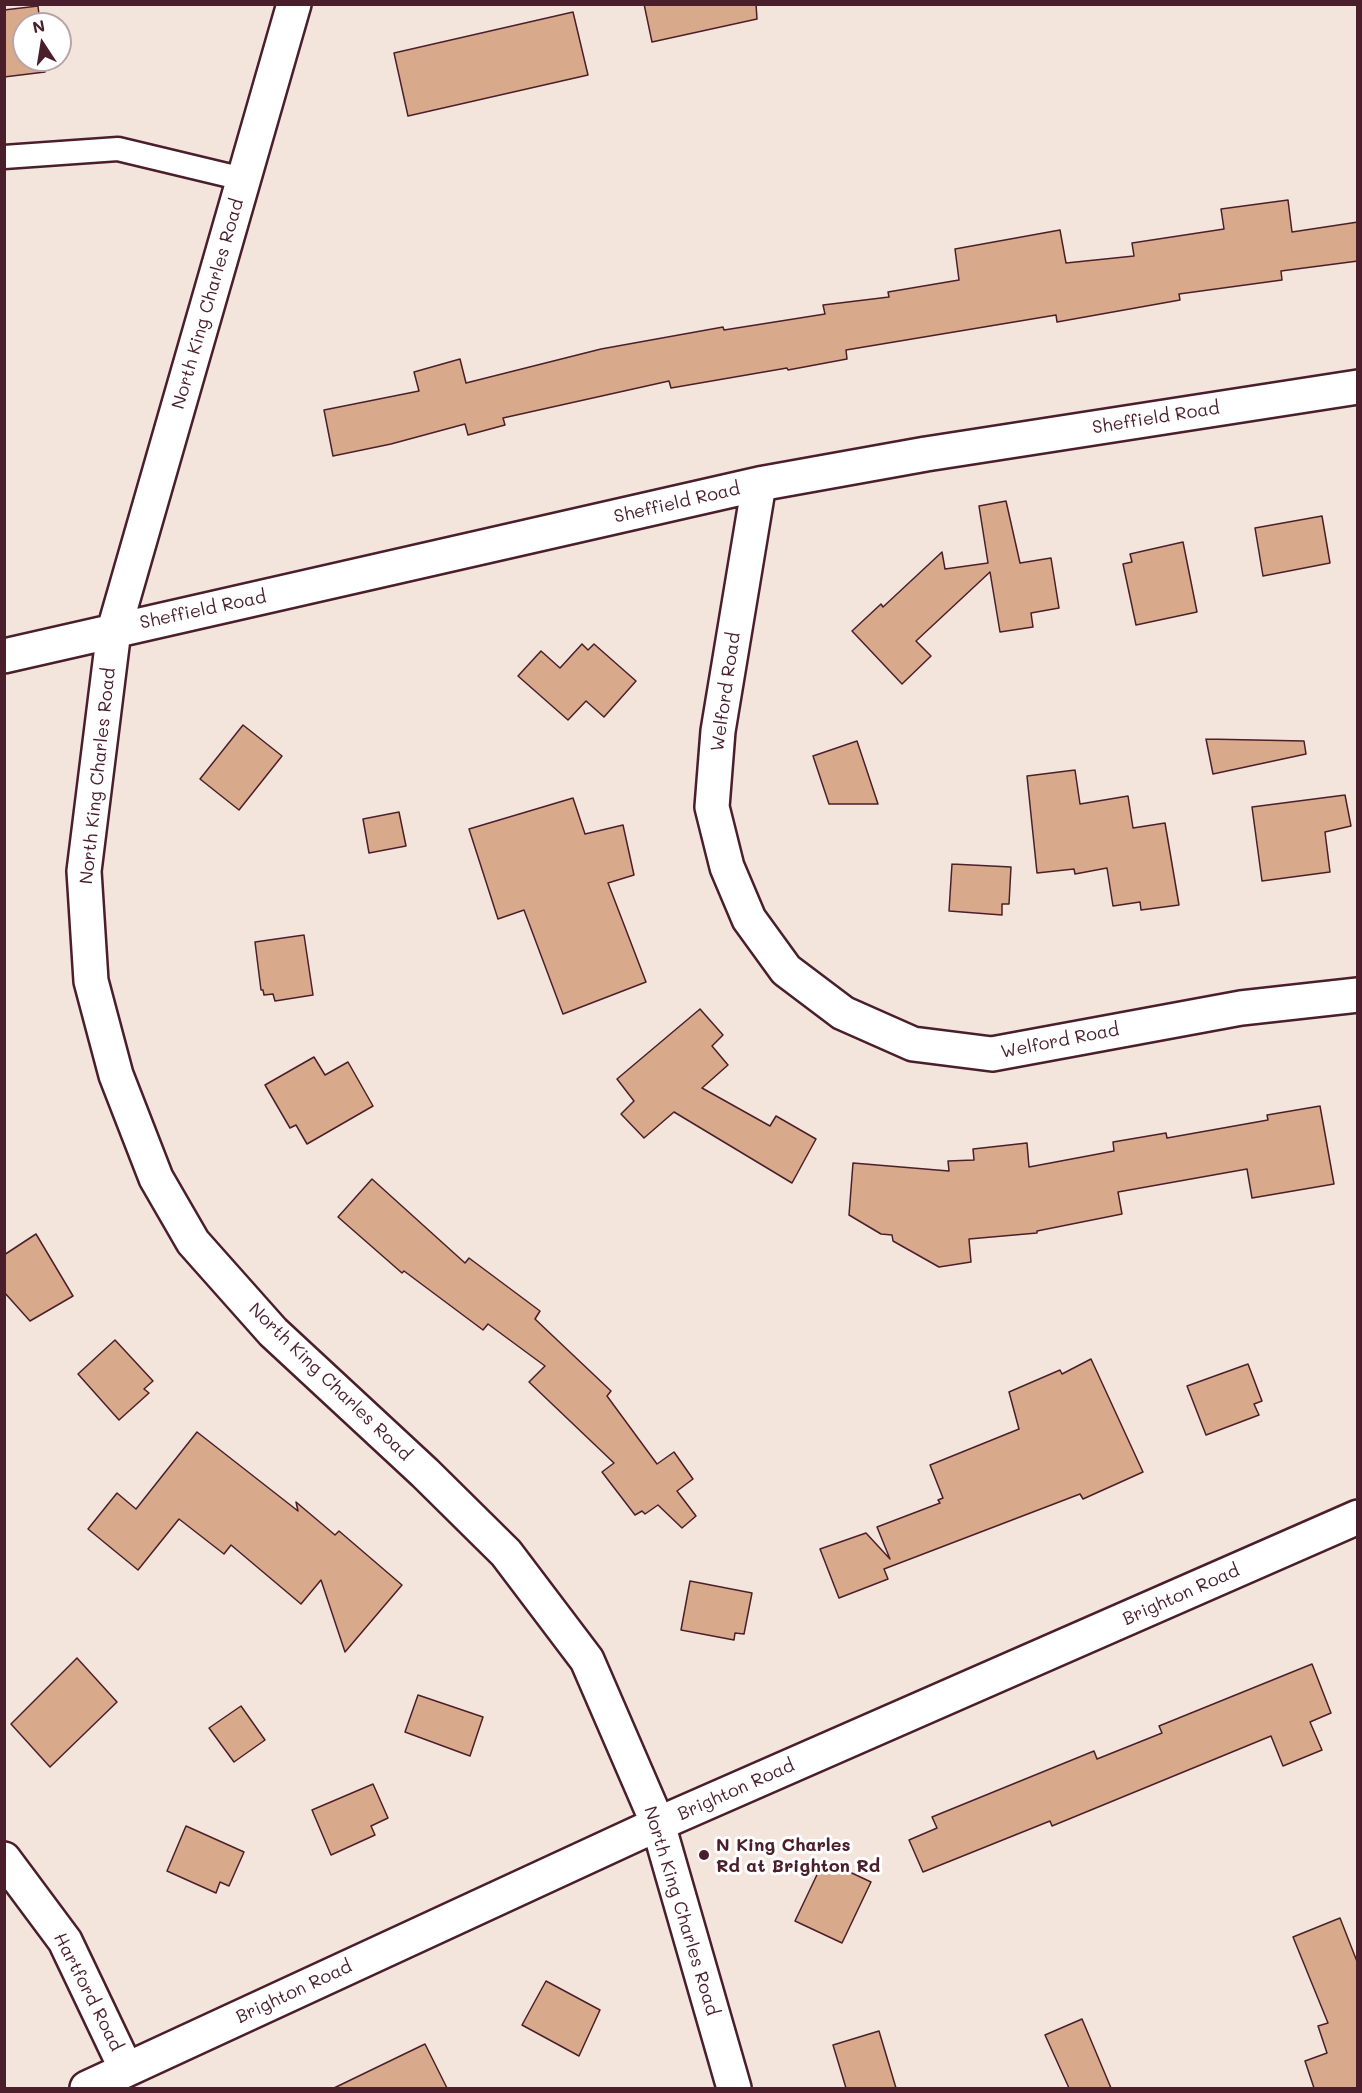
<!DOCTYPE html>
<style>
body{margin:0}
#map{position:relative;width:1362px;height:2093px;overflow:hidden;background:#f4e5dc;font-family:Mali,sans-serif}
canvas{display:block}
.frame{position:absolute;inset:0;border:6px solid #4a1f2b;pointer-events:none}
.north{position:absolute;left:12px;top:12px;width:60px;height:60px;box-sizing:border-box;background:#fff;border:2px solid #b7a5aa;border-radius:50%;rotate:348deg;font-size:16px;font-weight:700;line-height:24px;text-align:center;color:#4a1f2b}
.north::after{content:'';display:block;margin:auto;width:21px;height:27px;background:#4a1f2b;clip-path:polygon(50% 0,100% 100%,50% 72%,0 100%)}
</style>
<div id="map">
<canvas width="1362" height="2093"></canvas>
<div class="frame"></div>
<div class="north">N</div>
</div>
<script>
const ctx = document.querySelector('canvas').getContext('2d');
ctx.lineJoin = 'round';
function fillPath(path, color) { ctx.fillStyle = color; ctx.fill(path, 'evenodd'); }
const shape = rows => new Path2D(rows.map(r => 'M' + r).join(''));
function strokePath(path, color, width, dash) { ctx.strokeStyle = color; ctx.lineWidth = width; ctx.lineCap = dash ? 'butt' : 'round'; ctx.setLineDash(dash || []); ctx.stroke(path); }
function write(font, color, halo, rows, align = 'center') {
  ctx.font = font + ' Mali,sans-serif'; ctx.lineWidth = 6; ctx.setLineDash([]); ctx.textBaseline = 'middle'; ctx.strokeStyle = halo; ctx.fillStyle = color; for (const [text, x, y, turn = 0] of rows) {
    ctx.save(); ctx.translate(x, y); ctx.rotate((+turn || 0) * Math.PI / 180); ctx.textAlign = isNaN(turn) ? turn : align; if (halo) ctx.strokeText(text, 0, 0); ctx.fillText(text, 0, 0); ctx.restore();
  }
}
const building = shape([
 [644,4,756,4,757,19,652,42,644,4],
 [38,6,40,24,24,24,24,60,44,60,45,72,4,77,4,10,38,6],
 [573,12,588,75,408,116,394,53,573,12],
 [1288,200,1292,232,1358,222,1358,261,1281,271,1282,280,1179,294,1180,300,1057,322,1056,315,846,350,847,359,788,370,787,368,671,388,669,381,503,418,505,425,468,435,465,424,391,444,333,456,324,410,419,391,414,372,460,359,466,383,601,349,723,327,724,330,825,314,823,305,889,297,888,292,959,280,955,249,1060,230,1066,263,1134,256,1132,243,1224,229,1221,209,1288,200],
 [1006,501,1020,563,1051,558,1059,608,1031,613,1033,627,1000,632,990,572,916,641,931,656,902,684,852,631,881,604,883,607,942,552,945,569,988,563,979,506,1006,501],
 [1322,516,1330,563,1263,576,1255,528,1322,516],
 [1183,542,1197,612,1136,625,1123,564,1132,562,1130,554,1183,542],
 [582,644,588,650,594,644,636,681,604,717,586,701,568,720,518,676,541,651,560,668,582,644],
 [243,725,282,756,239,810,200,779,243,725],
 [1206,739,1304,741,1306,754,1213,774,1206,739],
 [857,741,878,804,829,804,813,756,857,741],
 [1075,770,1080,804,1128,796,1133,828,1165,823,1179,905,1141,910,1140,902,1113,906,1107,868,1075,874,1074,869,1037,873,1027,776,1075,770],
 [1345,795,1351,826,1325,832,1330,872,1262,881,1252,807,1345,795],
 [573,798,585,834,623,825,634,875,608,883,646,982,563,1014,524,910,498,919,469,829,573,798],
 [399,812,406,846,369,853,363,819,399,812],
 [952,864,1011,867,1009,904,1002,904,1002,915,949,911,952,864],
 [304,935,313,995,275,1001,273,994,264,995,263,990,261,990,255,942,304,935],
 [700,1009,723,1035,712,1046,728,1065,702,1088,770,1126,776,1116,816,1139,792,1183,674,1112,644,1138,621,1114,634,1101,617,1079,700,1009],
 [314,1057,325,1075,348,1062,373,1106,307,1144,296,1125,290,1128,265,1085,314,1057],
 [1320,1106,1334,1184,1252,1198,1247,1169,1118,1192,1122,1214,1037,1231,1037,1233,969,1239,971,1262,939,1267,893,1241,892,1235,881,1234,849,1215,853,1163,949,1171,948,1161,974,1160,973,1149,1027,1143,1029,1167,1114,1151,1113,1142,1166,1133,1167,1138,1268,1120,1267,1115,1320,1106],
 [372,1179,465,1263,469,1258,540,1311,535,1319,611,1391,607,1396,657,1464,674,1452,693,1479,677,1491,696,1516,682,1528,658,1505,645,1514,642,1511,635,1515,602,1472,614,1463,529,1382,545,1366,488,1324,483,1330,404,1271,402,1273,338,1217,372,1179],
 [36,1234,73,1296,30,1321,4,1292,4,1255,36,1234],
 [115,1340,153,1381,144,1389,149,1393,119,1420,78,1374,115,1340],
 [1091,1359,1143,1472,1083,1499,1080,1494,884,1569,888,1579,839,1598,820,1549,866,1533,890,1559,877,1527,940,1503,938,1500,943,1498,930,1465,1019,1429,1009,1392,1060,1370,1062,1374,1091,1359],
 [1248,1364,1262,1401,1254,1404,1259,1415,1206,1435,1187,1386,1248,1364],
 [197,1432,298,1511,296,1502,335,1535,339,1531,402,1585,345,1652,321,1580,301,1604,231,1545,224,1554,179,1519,138,1570,88,1529,117,1493,136,1509,197,1432],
 [690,1581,752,1593,744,1634,735,1633,734,1640,681,1630,690,1581],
 [77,1658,117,1702,50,1767,11,1724,77,1658],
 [1312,1664,1331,1713,1310,1722,1322,1750,1283,1766,1271,1736,1052,1826,1050,1821,923,1872,909,1840,937,1828,932,1817,1094,1751,1097,1759,1162,1733,1159,1726,1312,1664],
 [418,1695,483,1717,470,1756,405,1732,418,1695],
 [241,1706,265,1740,234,1762,209,1728,241,1706],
 [373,1784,388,1818,371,1826,375,1835,331,1855,312,1810,373,1784],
 [186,1826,244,1852,229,1886,220,1882,216,1893,167,1871,186,1826],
 [824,1860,871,1882,842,1943,795,1921,824,1860],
 [1340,1918,1358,1964,1358,2088,1314,2088,1305,2061,1327,2053,1318,2026,1328,2023,1293,1937,1340,1918],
 [546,1981,600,2010,579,2056,522,2025,546,1981],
 [1082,2019,1111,2088,1069,2088,1045,2035,1082,2019],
 [879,2031,896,2088,846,2088,833,2045,879,2031],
 [425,2044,447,2088,334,2088,425,2044]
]);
const lane = shape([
 [4,157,118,149,243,179]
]);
const street = shape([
 [294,4,114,630,84,871,91,981,116,1075,156,1178,193,1242,273,1332,425,1473,506,1553,587,1660,658,1824,734,2088],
 [759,484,718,731,712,807,727,867,749,919,786,970,843,1013,913,1044,992,1054,1241,1008,1358,995],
 [4,656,759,484,926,454,1358,387],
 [4,1859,65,1941,126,2069],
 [87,2088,658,1824,1358,1517]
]);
const markers = [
 [704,1855,6,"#4a1f2b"]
];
const streetNames = [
 ["North King Charles Road",208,304,-74],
 ["Sheffield Road",1156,418,-9],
 ["Sheffield Road",677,503,-13],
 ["Sheffield Road",203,610,-12],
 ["Welford Road",726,692,-82],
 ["North King Charles Road",98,776,-84],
 ["Welford Road",1060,1041,-11],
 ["North King Charles Road",330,1382,44],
 ["Brighton Road",1181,1595,-24],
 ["Brighton Road",736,1790,-24],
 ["North King Charles Road",681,1911,73],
 ["Hartford Road",88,1992,63],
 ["Brighton Road",294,1992,-25]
];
const poiNames = [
 ["N King Charles",716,1845],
 ["Rd at Brighton Rd",716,1866]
];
fillPath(building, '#d9a98b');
strokePath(building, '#4a1f2b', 1.5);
strokePath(lane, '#4a1f2b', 27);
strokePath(street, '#4a1f2b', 38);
strokePath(lane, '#fff', 22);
strokePath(street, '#fff', 33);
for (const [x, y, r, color] of markers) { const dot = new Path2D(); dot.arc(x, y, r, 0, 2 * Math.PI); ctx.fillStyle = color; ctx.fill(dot); strokePath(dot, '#fff', 2); }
write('18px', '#4a1f2b', '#fff', streetNames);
write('bold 18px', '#4a1f2b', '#fff', poiNames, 'left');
</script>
